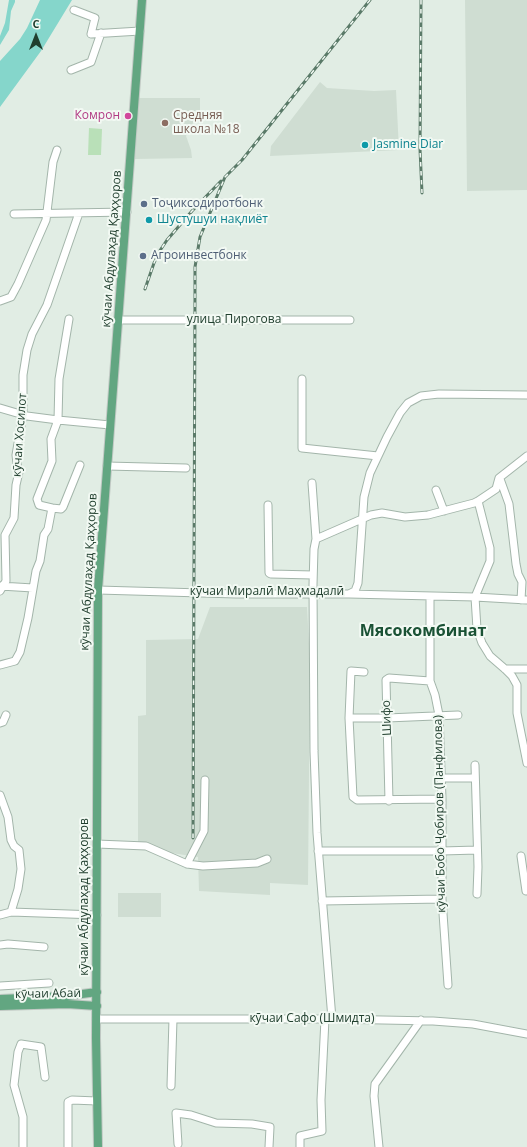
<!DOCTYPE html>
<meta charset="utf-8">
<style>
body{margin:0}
#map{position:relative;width:527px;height:1147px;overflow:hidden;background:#e1ede4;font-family:"Open Sans",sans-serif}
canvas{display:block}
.north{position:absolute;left:16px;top:16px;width:40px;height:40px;-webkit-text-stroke:3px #f2f9f3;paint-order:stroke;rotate:0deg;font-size:11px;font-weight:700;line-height:16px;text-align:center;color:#203f2e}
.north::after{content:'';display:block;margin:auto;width:14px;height:18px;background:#203f2e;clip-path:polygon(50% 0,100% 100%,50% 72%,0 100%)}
</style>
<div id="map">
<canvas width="527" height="1147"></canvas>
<div class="north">С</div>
</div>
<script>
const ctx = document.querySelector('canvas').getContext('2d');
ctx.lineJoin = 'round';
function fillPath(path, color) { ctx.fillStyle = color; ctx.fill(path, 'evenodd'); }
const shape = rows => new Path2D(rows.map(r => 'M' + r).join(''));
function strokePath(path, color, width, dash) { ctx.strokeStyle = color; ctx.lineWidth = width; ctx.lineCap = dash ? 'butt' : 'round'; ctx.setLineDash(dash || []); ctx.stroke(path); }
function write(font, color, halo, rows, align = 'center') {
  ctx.font = font + ' "Open Sans",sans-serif'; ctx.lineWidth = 4; ctx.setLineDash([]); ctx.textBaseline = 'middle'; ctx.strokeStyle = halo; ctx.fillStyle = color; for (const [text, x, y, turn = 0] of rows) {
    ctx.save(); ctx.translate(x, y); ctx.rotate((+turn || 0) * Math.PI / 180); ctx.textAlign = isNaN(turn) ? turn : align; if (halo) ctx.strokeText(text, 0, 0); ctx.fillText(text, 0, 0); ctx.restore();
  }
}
const built = shape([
 [465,0,527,0,527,190,467,191],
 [320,82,327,88,374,91,396,90,399,150,270,156,271,146],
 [139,98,200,98,200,110,186,136,191,150,192,158,135,159],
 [210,607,307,607,310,661,308,885,270,883,270,895,199,891,198,857,138,848,138,716,146,715,146,640,198,639],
 [118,893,161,893,161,917,118,917]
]);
const green = shape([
 [89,128,102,129,101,155,88,155]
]);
const water = shape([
 [9,0,15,0,15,2,11,11,9,30,0,45,0,36,5,23],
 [40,0,72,0,41,51,0,107,0,61,20,39,27,28]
]);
const minor = shape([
 [74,10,95,18,91,34,140,31],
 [71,70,91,62,101,33],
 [14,214,127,212],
 [0,301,11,297,18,284,46,220,53,162,57,150],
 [119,320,350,320],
 [302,379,302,448,378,456],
 [0,408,27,416,58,420,110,425],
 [107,466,186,468],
 [500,479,509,504,516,564,518,574,522,582,521,600],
 [312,483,316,539],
 [436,490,444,511],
 [268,505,269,573,271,574,313,575],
 [52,508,39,505,37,499,52,461,51,439,58,420,59,379,69,319],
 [0,586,33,588],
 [98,590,236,594,349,594,355,591,358,583,364,497,370,473,387,437,400,413,408,403,421,396,439,394,527,395],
 [0,591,6,581,5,535,14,518,16,485,19,472,17,464,16,455,23,414,23,375,27,350,32,334,47,305,79,213],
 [349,594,475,597,490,561,490,548,478,501,496,489,499,478,527,456],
 [430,596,430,681,435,695,439,715,442,799,442,899,448,985],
 [527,600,475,597,477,629,482,643,490,656,505,669,512,676,517,685,517,713,527,763],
 [0,665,15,661,20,652,28,618,36,571,40,561,44,535,48,529,52,508,61,509,63,507,80,465],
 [505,669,527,669],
 [364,672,351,671,349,718,353,797,357,800,442,799],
 [349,718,387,718,458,715],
 [0,723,3,722,6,715],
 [475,765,478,867,477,894],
 [441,778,475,778],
 [0,795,8,817,11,840,14,846,19,850,21,869,18,889,11,912],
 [389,801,386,680,389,678,430,681],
 [97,844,146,846,187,864,203,866,257,863,267,859],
 [318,851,442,851,477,850],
 [521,856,526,891],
 [187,864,204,831,205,780],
 [322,901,442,899],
 [0,915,11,912,97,915],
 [0,945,8,944,44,947],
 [0,986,49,983],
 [96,1019,332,1019,433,1021,473,1024,527,1034],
 [332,1019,317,833,314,751,313,585,314,549,316,539,371,515,382,513,405,517,428,515,474,503,478,501],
 [171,1086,173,1019],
 [178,1144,176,1113,191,1115,216,1123,252,1124,270,1127,269,1147],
 [23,1147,23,1117,14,1085,18,1052,21,1044,41,1047,45,1077],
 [68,1147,68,1102,72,1100,97,1101],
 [300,1147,300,1136,322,1131,321,1100,325,1019],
 [379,1147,374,1096,375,1084,421,1020]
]);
const major = shape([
 [0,999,67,996,97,992],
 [0,1006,67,1004,97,1006],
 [98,1147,96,1038,98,590,142,0]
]);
const rail = shape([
 [421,0,420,149,422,193],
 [145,289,154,263,159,252,167,240,192,211,221,181],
 [193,838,195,297,195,267,200,237,225,177,242,160,370,0]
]);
const markers = [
 [128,116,4,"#d1479c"],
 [165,123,4,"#8d6e63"],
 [365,145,4,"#0f9aa8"],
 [144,204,4,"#5c6f8a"],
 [149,220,4,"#0f9aa8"],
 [143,256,4,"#5c6f8a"]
];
const hotelNames = [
 ["Комрон",120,116]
];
const educationNames = [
 ["Средняя",173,116],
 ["школа №18",173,130]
];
const cultureNames = [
 ["Jasmine Diar",373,145],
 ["Шустушуи нақлиёт",157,220]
];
const serviceNames = [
 ["Тоҷиксодиротбонк",152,204],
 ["Агроинвестбонк",151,256]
];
const streetNames = [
 ["кӯчаи Абдулаҳад Қаҳҳоров",112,249,-86],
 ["улица Пирогова",234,320],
 ["кӯчаи Хосилот",20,435,-86],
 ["кӯчаи Абдулаҳад Қаҳҳоров",89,572,-87],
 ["кӯчаи Миралӣ Маҳмадалӣ",267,592],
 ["Шифо",387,718,-92],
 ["кӯчаи Бобо Ҷобиров (Панфилова)",440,814,-91],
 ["кӯчаи Абдулаҳад Қаҳҳоров",85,897,-90],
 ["кӯчаи Абаӣ",48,994,-1],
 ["кӯчаи Сафо (Шмидта)",312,1019]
];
const districtNames = [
 ["Мясокомбинат",423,631]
];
fillPath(built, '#cfddd2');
fillPath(green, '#b9e0b8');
fillPath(water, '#85d6cb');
strokePath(minor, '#a3b5aa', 9);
strokePath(major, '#c1c9c4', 10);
strokePath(minor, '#fff', 7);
strokePath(major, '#62a681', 8);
strokePath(rail, '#5a7a68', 3);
strokePath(rail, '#f2f9f3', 1.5, [4.5]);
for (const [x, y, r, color] of markers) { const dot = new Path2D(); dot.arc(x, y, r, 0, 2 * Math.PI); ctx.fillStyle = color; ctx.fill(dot); strokePath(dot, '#f2f9f3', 1.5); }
write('12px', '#b23c85', '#f2f9f3', hotelNames, 'right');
write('12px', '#785e54', '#f2f9f3', educationNames, 'left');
write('12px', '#0d838f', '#f2f9f3', cultureNames, 'left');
write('12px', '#4e5e75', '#f2f9f3', serviceNames, 'left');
write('12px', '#203f2e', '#f2f9f3', streetNames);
write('bold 16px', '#1a5235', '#f2f9f3', districtNames);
</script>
